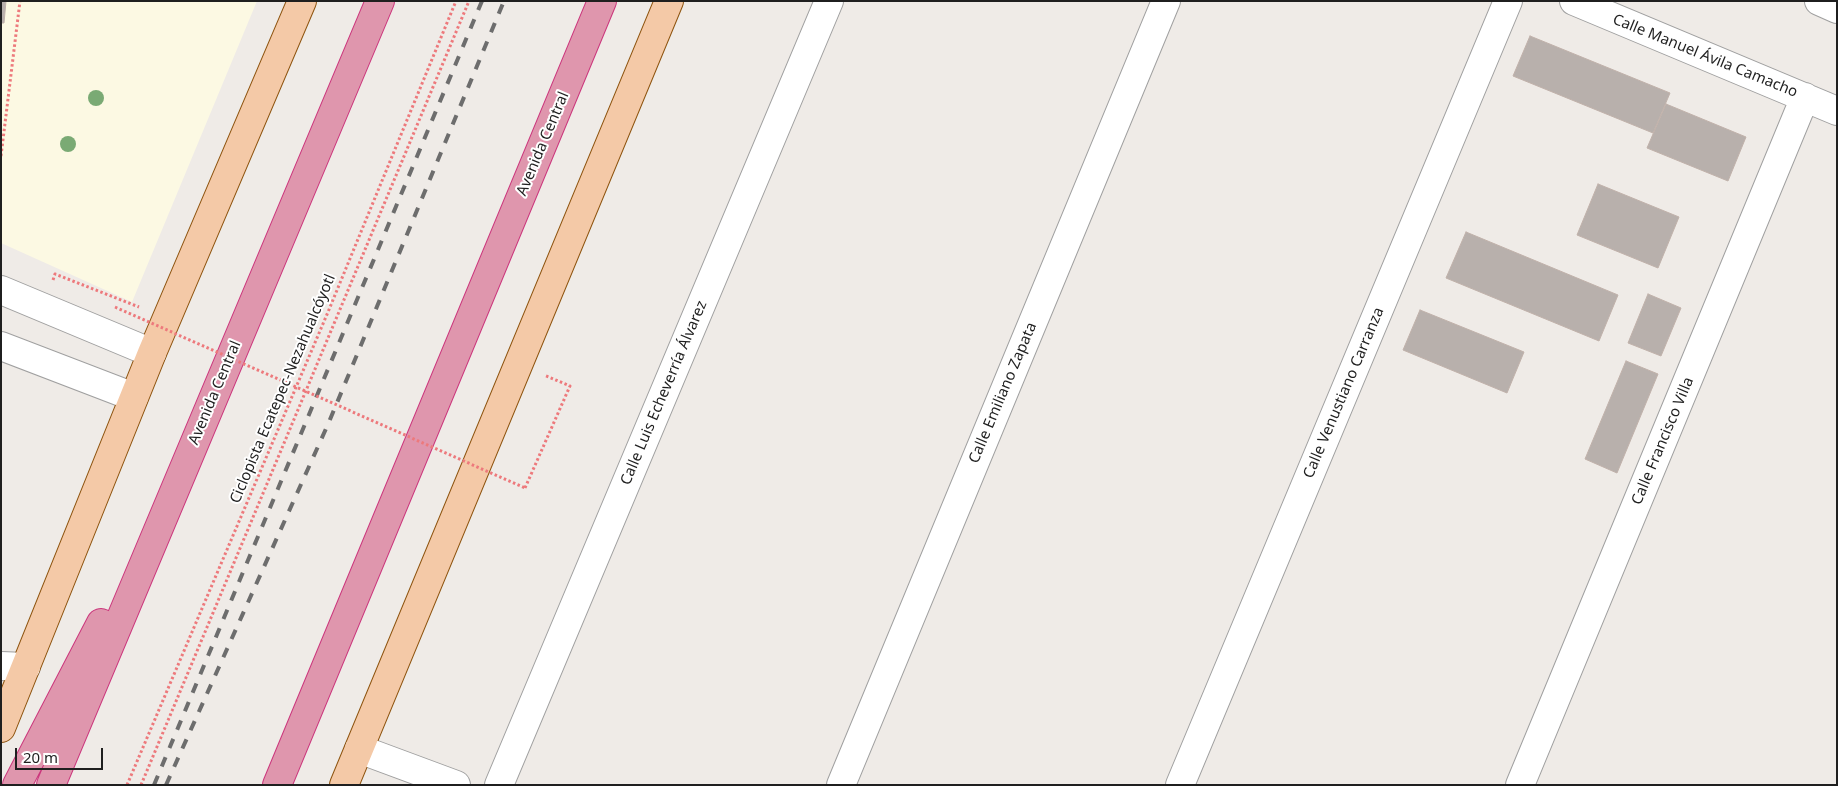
<!DOCTYPE html>
<meta charset="utf-8">
<style>
body{margin:0}
#map{position:relative;width:1838px;height:786px;overflow:hidden;background:#efebe7;font-family:"Noto Sans",sans-serif}
canvas{display:block}
.frame{position:absolute;inset:0;border:2px solid #1f1f1f;pointer-events:none}
.scale{position:absolute;left:15px;top:748px;width:88px;height:22px;box-sizing:border-box;border:2px solid #1f1f1f;border-top:0;padding-left:6px;font-size:15px;line-height:18px;white-space:nowrap;color:#1f1f1f;-webkit-text-stroke:4px #fff;paint-order:stroke}
</style>
<div id="map">
<canvas width="1838" height="786"></canvas>
<div class="frame"></div>
<div class="scale">20 m</div>
</div>
<script>
const ctx = document.querySelector('canvas').getContext('2d');
ctx.lineJoin = 'round';
function fillPath(path, color) { ctx.fillStyle = color; ctx.fill(path, 'evenodd'); }
const shape = rows => new Path2D(rows.map(r => 'M' + r).join(''));
function strokePath(path, color, width, dash) { ctx.strokeStyle = color; ctx.lineWidth = width; ctx.lineCap = dash ? 'butt' : 'round'; ctx.setLineDash(dash || []); ctx.stroke(path); }
function write(font, color, halo, rows, align = 'center') {
  ctx.font = font + ' "Noto Sans",sans-serif'; ctx.lineWidth = 4; ctx.setLineDash([]); ctx.textBaseline = 'middle'; ctx.strokeStyle = halo; ctx.fillStyle = color; for (const [text, x, y, turn = 0] of rows) {
    ctx.save(); ctx.translate(x, y); ctx.rotate((+turn || 0) * Math.PI / 180); ctx.textAlign = isNaN(turn) ? turn : align; if (halo) ctx.strokeText(text, 0, 0); ctx.fillText(text, 0, 0); ctx.restore();
  }
}
const education = shape([
 [1,1,257,1,132,302,1,243]
]);
const building = shape([
 [1,1,6,1,4,23,1,23,1,1],
 [1530,36,1670,93,1653,133,1513,76,1530,36],
 [1666,104,1746,137,1728,181,1647,148,1666,104],
 [1598,184,1679,217,1658,268,1577,235,1598,184],
 [1466,232,1618,295,1599,341,1446,278,1466,232],
 [1648,294,1681,308,1661,356,1628,343,1648,294],
 [1420,310,1524,352,1507,393,1403,350,1420,310],
 [1626,361,1658,374,1617,473,1585,459,1626,361]
]);
const path = shape([
 [1,156,20,1],
 [53,280,55,274,139,307],
 [525,488,570,386,544,375],
 [127,785,328,312,456,1],
 [141,785,469,1]
]);
const minor = shape([
 [1574,1,1837,111],
 [1819,1,1837,9],
 [1,290,152,353],
 [1,346,134,397],
 [1,666,26,667],
 [359,749,456,785],
 [499,785,829,1],
 [841,785,1166,1],
 [1180,785,1508,1],
 [1520,785,1805,97]
]);
const major = shape([
 [1,728,152,353,302,1],
 [344,785,669,1]
]);
const highway = shape([
 [17,785,101,623],
 [51,785,380,1],
 [277,785,602,1]
]);
const rail = shape([
 [154,785,482,1],
 [166,785,329,422,504,1]
]);
const pathBridge = shape([
 [115,307,525,488]
]);
const trees = [
 [96,98],
 [68,144]
];
const streetNames = [
 ["Calle Manuel Ávila Camacho",1705,56,22],
 ["Avenida Central",543,144,-67],
 ["Ciclopista Ecatepec-Nezahualcóyotl",283,389,-67],
 ["Avenida Central",215,393,-67],
 ["Calle Luis Echeverría Álvarez",664,393,-67],
 ["Calle Emiliano Zapata",1003,393,-67],
 ["Calle Venustiano Carranza",1344,393,-67],
 ["Calle Francisco Villa",1663,441,-67]
];
fillPath(education, '#fcf9e3');
fillPath(building, '#b8b0ac');
strokePath(building, '#c0b1aa', 1);
strokePath(minor, '#a0a0a0', 30);
strokePath(major, '#8d530e', 30);
strokePath(highway, '#cb367c', 30);
strokePath(path, '#ed797c', 3, [2.5, 2.5]);
strokePath(minor, '#fff', 28);
strokePath(major, '#f4c9a7', 28);
strokePath(highway, '#df96ad', 28);
strokePath(rail, '#6d6d6d', 4, [10, 10]);
strokePath(pathBridge, '#ed797c', 3, [2.5, 2.5]);
ctx.fillStyle = '#7aaa74';
for (const [x, y] of trees) { ctx.beginPath(); ctx.arc(x, y, 8, 0, 2 * Math.PI); ctx.fill(); }
write('15px', '#1f1f1f', '#fff', streetNames);
</script>
